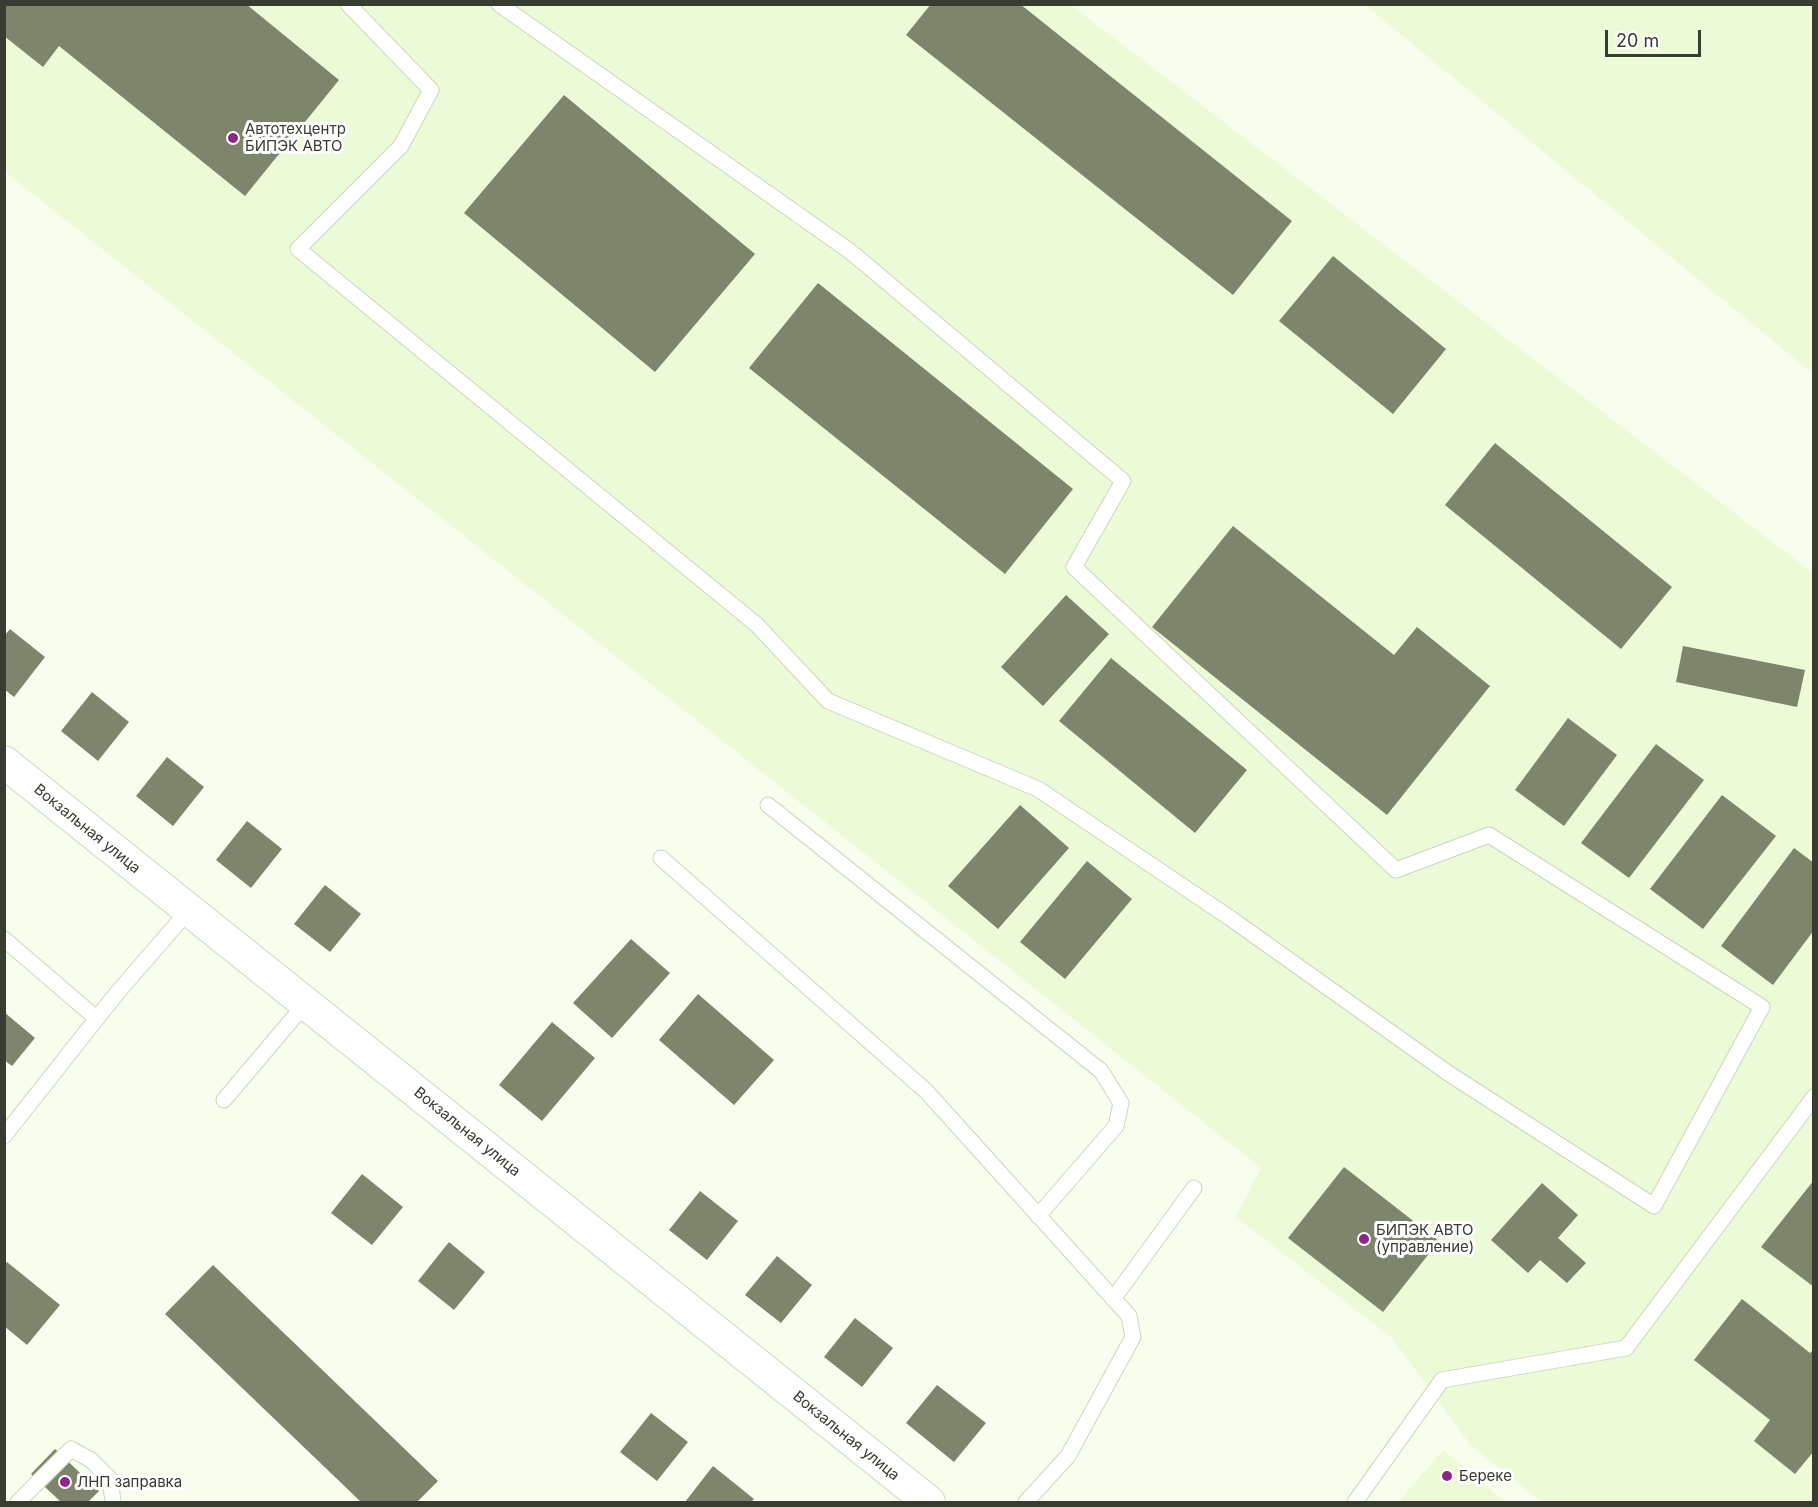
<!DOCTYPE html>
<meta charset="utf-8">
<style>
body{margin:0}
#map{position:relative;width:1818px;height:1507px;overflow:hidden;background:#f8feed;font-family:Inter,sans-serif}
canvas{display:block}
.frame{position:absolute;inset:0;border:6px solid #383c31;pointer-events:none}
.scale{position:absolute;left:1605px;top:30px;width:96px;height:27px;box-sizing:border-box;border:3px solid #383c31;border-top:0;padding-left:8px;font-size:18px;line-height:21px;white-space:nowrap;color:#383c31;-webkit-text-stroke:4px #fff;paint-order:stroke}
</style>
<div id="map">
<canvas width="1818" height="1507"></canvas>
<div class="frame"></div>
<div class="scale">20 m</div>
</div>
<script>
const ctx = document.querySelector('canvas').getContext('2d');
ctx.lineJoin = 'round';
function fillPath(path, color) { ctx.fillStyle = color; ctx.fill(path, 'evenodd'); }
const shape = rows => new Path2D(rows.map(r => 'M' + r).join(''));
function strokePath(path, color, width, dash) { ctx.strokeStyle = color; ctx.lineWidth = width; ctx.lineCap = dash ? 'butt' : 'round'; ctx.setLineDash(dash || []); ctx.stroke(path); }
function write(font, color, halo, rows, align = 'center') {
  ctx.font = font + ' Inter,sans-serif'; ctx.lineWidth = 6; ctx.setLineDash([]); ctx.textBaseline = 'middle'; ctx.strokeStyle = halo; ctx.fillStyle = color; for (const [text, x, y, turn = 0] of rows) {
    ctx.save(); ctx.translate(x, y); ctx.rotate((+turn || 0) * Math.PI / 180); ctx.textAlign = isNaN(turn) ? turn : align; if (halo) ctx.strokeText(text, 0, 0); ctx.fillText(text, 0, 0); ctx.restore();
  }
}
const built = shape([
 [4,5,1071,5,1813,573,1813,1502,1542,1502,1470,1445,1392,1338,1236,1217,1261,1168,5,172],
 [1365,5,1813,5,1813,374],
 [1443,1450,1505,1502,1398,1502]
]);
const building = shape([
 [4,4,246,4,339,80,245,196,59,46,43,67,4,36],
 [931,4,1020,4,1292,221,1233,295,906,35],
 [564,95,755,254,655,372,464,213],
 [1333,256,1446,349,1393,414,1279,321],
 [818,283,1073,489,1005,574,749,368],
 [1495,443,1672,587,1621,649,1445,505],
 [1233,526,1394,655,1417,627,1490,686,1387,815,1152,627],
 [1066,595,1109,634,1043,706,1001,667],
 [10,629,45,657,14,697,4,689,4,636],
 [1683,646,1805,670,1797,707,1676,682],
 [1111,658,1247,770,1195,833,1059,721],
 [92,692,129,722,98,761,61,731],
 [1568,718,1617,755,1564,826,1515,790],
 [1656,744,1704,780,1629,878,1581,843],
 [167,757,204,787,173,826,136,796],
 [1722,795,1776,836,1703,929,1650,889],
 [1020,805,1069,848,998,929,948,886],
 [247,821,282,849,251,888,216,860],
 [1794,848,1814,863,1814,930,1773,985,1721,946],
 [1087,861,1132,899,1065,979,1020,942],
 [325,885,361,914,330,952,294,924],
 [631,939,670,973,612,1038,573,1003],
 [698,994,774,1060,734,1105,659,1040],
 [4,1012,35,1038,12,1066,4,1060],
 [552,1022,595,1058,542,1121,499,1085],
 [1344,1167,1439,1241,1383,1312,1288,1238],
 [362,1174,403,1207,372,1245,331,1213],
 [1814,1180,1814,1287,1761,1247],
 [1542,1183,1578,1215,1558,1238,1586,1263,1567,1283,1540,1260,1528,1273,1491,1240],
 [700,1191,738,1221,707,1260,669,1230],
 [449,1242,485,1272,454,1310,418,1281],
 [777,1256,812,1285,781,1323,745,1295],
 [7,1262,60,1305,27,1345,4,1326,4,1265],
 [213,1265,438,1481,417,1502,361,1502,165,1314],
 [1742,1299,1810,1353,1814,1349,1814,1451,1795,1474,1754,1441,1770,1420,1694,1360],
 [855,1318,893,1348,862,1387,824,1357],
 [937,1385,986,1423,954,1462,906,1423],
 [651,1413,688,1442,657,1481,620,1452],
 [55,1449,99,1491,88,1502,61,1502,31,1474],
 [713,1466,754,1499,751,1502,685,1502]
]);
const lane = shape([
 [348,4,431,90,401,146,298,249,757,625,828,701,1038,789,1230,918,1448,1073,1654,1206,1762,1007,1489,835,1396,870,1074,567,1123,481,851,252,499,4],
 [768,805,1101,1071,1121,1103,1116,1126,1038,1216],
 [661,858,926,1091,1129,1316,1133,1337,1068,1456,1026,1502],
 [4,939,96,1018],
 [224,1100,306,1003],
 [4,1136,117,993,189,910],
 [1113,1299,1194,1188],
 [18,1502,71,1449,91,1460,110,1479,113,1502],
 [1355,1502,1442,1380,1626,1348,1814,1097]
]);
const street = shape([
 [4,762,929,1502]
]);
const markers = [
 [233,138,6,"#912689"],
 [1364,1239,6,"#912689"],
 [1447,1476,6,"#912689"],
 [65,1482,6,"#912689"]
];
const poiNames = [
 ["Автотехцентр",245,129],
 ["БИПЭК АВТО",245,146],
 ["БИПЭК АВТО",1376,1230],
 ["(управление)",1376,1247],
 ["Береке",1459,1476],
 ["ЛНП заправка",77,1482]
];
const streetNames = [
 ["Вокзальная улица",87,829,39],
 ["Вокзальная улица",467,1132,39],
 ["Вокзальная улица",846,1436,39]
];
fillPath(built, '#edfad7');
fillPath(building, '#7d866d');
strokePath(lane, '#ccd6bb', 17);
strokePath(street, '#ccd6bb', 34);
strokePath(lane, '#fff', 15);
strokePath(street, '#fff', 32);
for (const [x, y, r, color] of markers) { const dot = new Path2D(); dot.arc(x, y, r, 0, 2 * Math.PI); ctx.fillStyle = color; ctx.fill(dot); strokePath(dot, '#fff', 2); }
write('15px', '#383c31', '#fff', poiNames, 'left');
write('15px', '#383c31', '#fff', streetNames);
</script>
